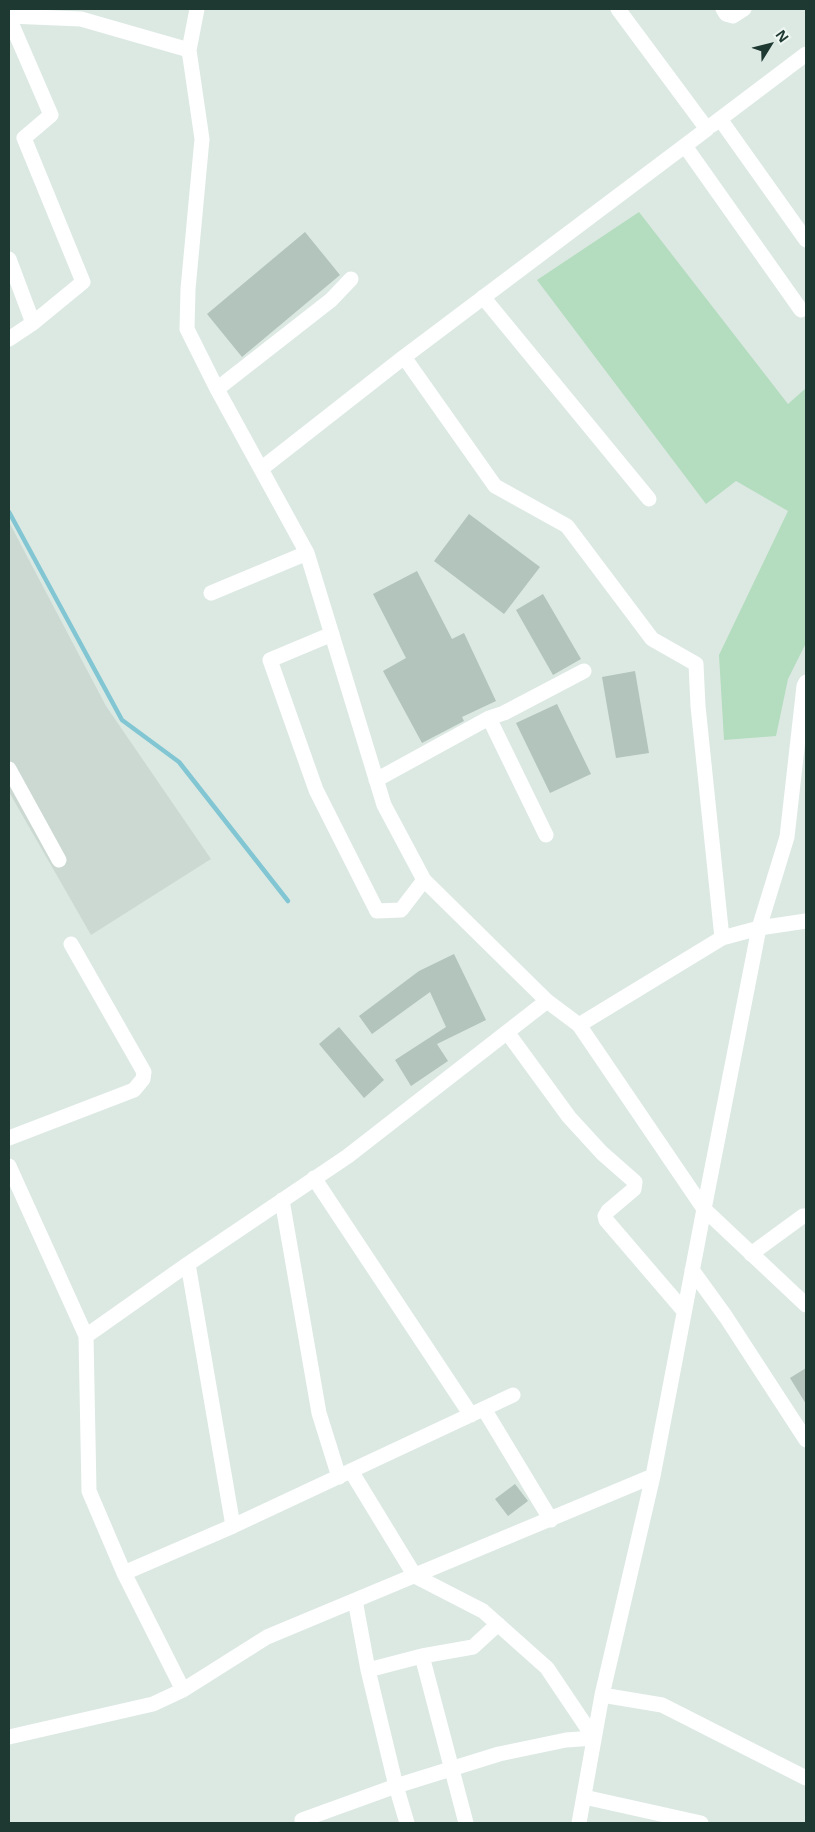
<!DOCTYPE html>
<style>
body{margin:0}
#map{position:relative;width:815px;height:1832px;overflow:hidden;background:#dce9e3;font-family:"Open Sans",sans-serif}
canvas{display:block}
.frame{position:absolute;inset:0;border:10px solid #1e3931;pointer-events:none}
.north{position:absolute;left:745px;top:20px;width:50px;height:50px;-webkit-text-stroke:4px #edf6f1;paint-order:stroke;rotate:54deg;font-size:14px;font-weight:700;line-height:20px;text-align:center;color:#1e3931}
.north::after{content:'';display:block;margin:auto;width:18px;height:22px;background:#1e3931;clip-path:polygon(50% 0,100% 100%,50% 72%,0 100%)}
</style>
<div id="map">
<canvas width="815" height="1832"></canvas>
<div class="frame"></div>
<div class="north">N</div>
</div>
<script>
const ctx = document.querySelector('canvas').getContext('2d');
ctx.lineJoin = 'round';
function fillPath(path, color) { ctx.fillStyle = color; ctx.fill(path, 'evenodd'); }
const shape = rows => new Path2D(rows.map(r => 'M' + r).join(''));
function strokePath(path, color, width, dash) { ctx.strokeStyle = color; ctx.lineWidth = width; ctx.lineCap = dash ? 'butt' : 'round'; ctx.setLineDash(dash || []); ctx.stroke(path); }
const built = shape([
 [9,522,106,706,211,859,91,935,9,792]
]);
const green = shape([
 [639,212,788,404,806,388,806,643,788,679,776,736,724,740,719,655,788,511,736,481,706,504,537,280]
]);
const stream = shape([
 [9,512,122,720,179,762,288,901]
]);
const building = shape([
 [305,232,340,275,242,357,207,314],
 [469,514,540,567,504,614,434,561],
 [417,571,452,639,464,633,496,701,462,717,464,721,422,743,383,671,406,658,373,594],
 [543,594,581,659,553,675,516,610],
 [635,671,649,753,616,758,602,677],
 [557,704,591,774,550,793,516,723],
 [454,954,486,1020,437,1044,448,1061,411,1086,395,1060,446,1027,430,992,372,1034,359,1016,419,971],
 [339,1027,384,1080,364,1098,319,1044],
 [806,1368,806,1404,790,1378],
 [515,1484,528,1501,508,1516,495,1499]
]);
const minor = shape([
 [197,9,189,50,202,139,188,289,187,329,217,389,307,553,384,805,424,880,547,1001,579,1025,704,1209,653,1476,602,1695,579,1823],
 [618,9,707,129,404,357,495,486,567,526,652,639,696,664,698,706,722,938],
 [723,9,726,14,733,16,744,9],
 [9,16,81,19,189,50],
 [9,18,51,115,24,138,83,282,33,323,9,339],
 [720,119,806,240],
 [712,125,806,54],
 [685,146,801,310],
 [9,259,33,323],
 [483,297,649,499],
 [217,389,331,300,351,279],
 [261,469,404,357],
 [211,593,307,553],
 [332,634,270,660,316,790,377,911,401,910,424,880],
 [806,682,804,686,787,837,759,928,704,1209,806,1305],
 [489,718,546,835],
 [9,769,59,860],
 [376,780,489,718,504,713,584,671],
 [579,1025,722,938,759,928,806,921],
 [507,1032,569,1117,602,1153,635,1182,634,1189,608,1211,605,1216,606,1220,684,1311],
 [9,1138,134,1090,143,1079,144,1072,71,944],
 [9,1166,86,1336,89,1491,124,1573,233,1526,188,1264,348,1156,547,1001],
 [314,1178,471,1415],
 [282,1200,319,1413,339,1477],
 [751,1254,803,1216,806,1216],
 [692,1270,726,1317,806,1440],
 [86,1336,188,1264],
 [484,1409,551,1520],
 [233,1526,513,1395],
 [124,1573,183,1690],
 [355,1600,368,1670,396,1786,407,1823],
 [422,1656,466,1823],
 [368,1670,422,1656,473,1647,498,1624],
 [602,1695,662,1705,806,1778],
 [9,1737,153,1704,183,1690,267,1637,653,1476],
 [584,1797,701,1823],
 [302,1820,396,1786,499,1754,566,1740,594,1738,547,1668,483,1611,415,1576,351,1471]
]);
fillPath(built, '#cbd9d2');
fillPath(green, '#b4dcbe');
strokePath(stream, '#81c6d2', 4.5);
fillPath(building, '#b2c4bc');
strokePath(minor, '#fff', 15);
</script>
